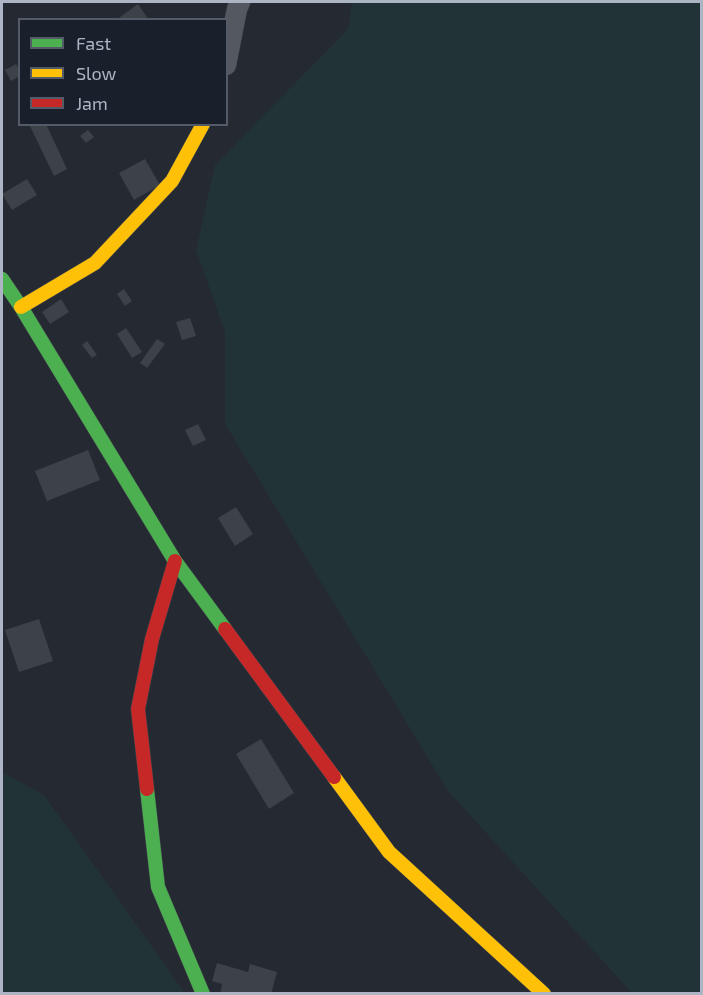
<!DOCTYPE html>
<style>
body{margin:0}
#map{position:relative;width:703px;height:995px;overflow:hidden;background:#252931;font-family:"Exo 2",sans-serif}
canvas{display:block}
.frame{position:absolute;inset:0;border:3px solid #adb4c4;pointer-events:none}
.legend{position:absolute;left:18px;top:18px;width:210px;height:108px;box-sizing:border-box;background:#191f2b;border:2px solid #545b68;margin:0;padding:8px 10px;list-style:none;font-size:18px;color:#adb4c4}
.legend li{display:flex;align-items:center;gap:12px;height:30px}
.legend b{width:30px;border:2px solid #545b68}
</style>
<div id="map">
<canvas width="703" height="995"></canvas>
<div class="frame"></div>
<ul class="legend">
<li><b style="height:8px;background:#4caf50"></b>Fast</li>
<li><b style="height:8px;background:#ffc107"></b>Slow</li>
<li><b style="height:8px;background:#c62828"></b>Jam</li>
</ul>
</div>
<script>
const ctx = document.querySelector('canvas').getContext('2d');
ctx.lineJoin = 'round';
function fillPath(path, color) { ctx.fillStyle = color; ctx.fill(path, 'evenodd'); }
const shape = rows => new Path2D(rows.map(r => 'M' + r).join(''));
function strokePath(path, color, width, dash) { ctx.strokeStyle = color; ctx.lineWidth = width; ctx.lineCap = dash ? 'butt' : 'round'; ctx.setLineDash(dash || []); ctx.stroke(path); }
const green = shape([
 [352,2,701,2,701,993,632,993,448,791,225,424,225,332,196,250,215,165,348,29],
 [2,772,44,795,185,993,2,993]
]);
const building = shape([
 [138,4,149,20,116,20],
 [16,64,20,71,20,76,11,81,5,70],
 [29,124,46,124,67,169,54,176],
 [88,130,94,137,86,143,80,136],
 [145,159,160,185,134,200,119,173],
 [27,179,37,195,12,210,2,194],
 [124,289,132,301,125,306,117,294],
 [61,299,69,312,50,324,42,312],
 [190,318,196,336,182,340,176,322],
 [126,328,142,352,132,358,117,334],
 [157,339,165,344,147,368,140,363],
 [87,341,97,355,92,358,82,345],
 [198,424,206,440,193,446,185,430],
 [88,450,100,480,47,501,35,471],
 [236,507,253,534,235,546,218,518],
 [39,619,53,661,19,672,5,630],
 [261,739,294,793,269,809,236,754],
 [217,963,248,972,250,964,277,972,271,994,220,994,222,984,212,981]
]);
const street = shape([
 [226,65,237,9,240,2]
]);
const fast = shape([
 [2,279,21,307,175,561,225,629],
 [147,789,158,887,203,994]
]);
const slow = shape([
 [21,307,95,263,172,181,203,124],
 [334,777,389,852,544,994]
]);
const jam = shape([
 [225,629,334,777],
 [147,789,138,709,152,639,175,561]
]);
fillPath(green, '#223337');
fillPath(building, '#3d4148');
strokePath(street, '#42454c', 21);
strokePath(fast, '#42454c', 15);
strokePath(slow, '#42454c', 15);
strokePath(jam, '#42454c', 15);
strokePath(street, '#545860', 20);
strokePath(fast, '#4caf50', 14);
strokePath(slow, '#ffc107', 14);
strokePath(jam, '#c62828', 14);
</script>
